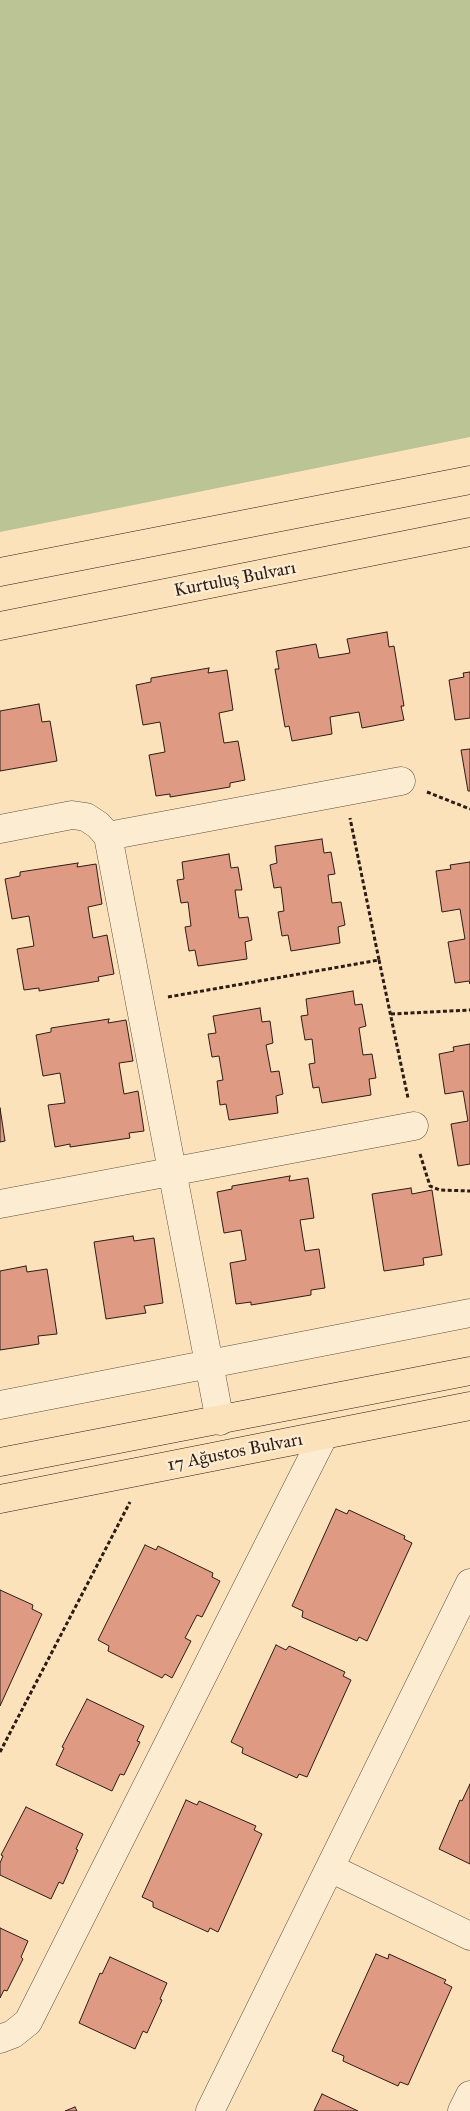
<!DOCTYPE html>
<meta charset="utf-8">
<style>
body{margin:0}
canvas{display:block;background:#fbe2ba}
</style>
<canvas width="470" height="2111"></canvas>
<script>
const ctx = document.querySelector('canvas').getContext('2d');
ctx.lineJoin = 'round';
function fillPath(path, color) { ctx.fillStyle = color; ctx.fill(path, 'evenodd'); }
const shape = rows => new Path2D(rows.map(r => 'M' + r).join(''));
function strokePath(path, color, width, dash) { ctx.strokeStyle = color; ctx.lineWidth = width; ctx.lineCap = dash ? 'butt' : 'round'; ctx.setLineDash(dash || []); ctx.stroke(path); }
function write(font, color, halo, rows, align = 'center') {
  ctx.font = font + ' "IM FELL Great Primer",serif'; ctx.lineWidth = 4.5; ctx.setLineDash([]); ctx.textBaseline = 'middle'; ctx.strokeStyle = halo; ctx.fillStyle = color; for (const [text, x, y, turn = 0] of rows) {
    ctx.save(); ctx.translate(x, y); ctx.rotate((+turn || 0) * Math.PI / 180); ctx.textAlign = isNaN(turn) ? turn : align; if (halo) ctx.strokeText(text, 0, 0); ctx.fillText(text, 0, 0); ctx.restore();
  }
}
const green = shape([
 [0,0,470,0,470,437,0,532]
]);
const building = shape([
 [387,632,389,647,394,646,404,706,401,706,404,720,362,728,359,712,330,717,332,734,292,741,289,726,285,727,275,669,279,669,276,651,316,644,319,658,350,653,347,639,387,632],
 [209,668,208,673,227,670,233,710,219,713,224,743,238,741,245,780,230,783,230,787,170,797,170,794,156,796,149,755,165,752,160,722,143,725,136,685,151,682,151,678,209,668],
 [470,672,470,718,455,720,449,680,464,677,463,673,470,672],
 [39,704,42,722,50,721,57,761,0,771,0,711,39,704],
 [470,749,470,791,468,791,461,750,470,749],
 [322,839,324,853,331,852,335,874,328,875,332,903,341,902,345,925,338,927,340,943,291,951,288,935,282,936,278,912,284,911,281,887,274,888,270,865,277,863,275,846,322,839],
 [229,854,231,868,238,867,242,890,235,890,239,918,248,917,252,940,245,942,247,959,198,966,195,950,189,951,185,927,191,926,188,902,181,903,177,880,184,879,182,862,229,854],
 [470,862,470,984,469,981,455,983,448,942,465,939,460,909,442,912,436,871,451,869,450,865,470,862],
 [78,863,77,867,96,864,102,904,88,907,93,938,107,935,114,974,98,977,99,981,39,991,39,988,24,990,17,949,34,946,29,916,12,919,5,879,20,876,20,872,78,863],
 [353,991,355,1005,362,1004,366,1026,359,1028,363,1055,372,1054,376,1078,369,1079,371,1095,322,1103,319,1087,313,1088,309,1064,315,1063,312,1039,305,1040,301,1016,308,1015,306,999,353,991],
 [260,1008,262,1022,270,1021,273,1043,266,1045,271,1072,279,1071,283,1094,276,1096,278,1113,229,1120,226,1104,220,1105,217,1081,223,1080,219,1056,212,1057,208,1034,216,1033,213,1016,260,1008],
 [109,1019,108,1023,126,1020,133,1061,119,1063,124,1094,138,1091,144,1131,129,1133,130,1138,70,1147,70,1144,55,1147,48,1105,65,1103,60,1073,43,1076,36,1035,51,1032,51,1028,109,1019],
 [470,1044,470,1164,458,1166,451,1124,468,1121,463,1091,445,1094,439,1054,454,1051,453,1047,470,1044],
 [0,1108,5,1141,0,1142,0,1108],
 [290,1176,289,1181,308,1178,314,1218,300,1220,305,1251,319,1249,325,1288,311,1290,311,1295,251,1305,251,1302,236,1304,230,1263,246,1260,241,1230,224,1233,217,1192,232,1189,232,1186,290,1176],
 [411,1188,412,1194,432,1190,442,1255,423,1258,424,1265,384,1271,372,1194,411,1188],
 [133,1236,134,1241,154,1238,163,1303,144,1306,146,1313,106,1319,94,1242,133,1236],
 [26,1266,27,1272,47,1269,57,1334,38,1336,39,1344,0,1350,0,1271,26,1266],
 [336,1509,347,1514,349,1510,405,1536,404,1539,412,1543,367,1641,359,1637,357,1641,302,1617,303,1611,292,1606,336,1509],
 [145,1545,156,1550,158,1546,213,1573,212,1577,220,1581,202,1617,197,1615,185,1638,191,1641,172,1678,165,1674,162,1678,108,1651,109,1646,98,1640,145,1545],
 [0,1590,33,1605,32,1609,42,1614,0,1706,0,1590],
 [276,1645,286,1650,289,1646,345,1672,343,1676,351,1680,307,1777,299,1774,297,1778,242,1753,243,1748,231,1742,276,1645],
 [87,1699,144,1726,137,1741,140,1742,124,1775,120,1774,112,1791,56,1765,64,1748,62,1747,87,1699],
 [470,1784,470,1864,439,1849,460,1800,462,1801,470,1784],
 [186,1800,197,1805,199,1801,256,1826,254,1830,262,1834,218,1932,210,1928,208,1932,153,1907,153,1902,142,1897,186,1800],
 [26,1807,83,1834,76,1849,78,1850,63,1884,59,1882,51,1899,0,1875,0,1863,3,1856,1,1855,26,1807],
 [0,1928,28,1941,21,1957,23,1959,7,1991,4,1990,0,1998,0,1928],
 [376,1954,388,1959,389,1954,446,1980,444,1983,452,1987,408,2085,400,2082,398,2086,343,2061,344,2056,332,2051,376,1954],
 [110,1957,167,1983,160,1999,162,2000,147,2033,143,2031,135,2049,79,2023,100,1973,102,1974,110,1957],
 [322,2094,358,2111,314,2111,322,2094],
 [75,2107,77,2111,65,2111,75,2107]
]);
const path = shape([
 [427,792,470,809],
 [379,960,408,1098],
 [168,997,379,960,350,818],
 [391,1014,470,1010],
 [420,1154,430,1186,440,1190,470,1191],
 [0,1752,130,1502]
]);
const minor = shape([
 [0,829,72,815,86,817,98,825,108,836],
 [0,1204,414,1126],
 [0,1405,470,1313],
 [220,1421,108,836,401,781],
 [330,1868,470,1936],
 [0,2039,13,2034,28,2022,323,1437],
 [210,2111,470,1583],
 [462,2111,470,2095]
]);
const major = shape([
 [0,1462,470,1371],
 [0,1499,470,1406]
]);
const highway = shape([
 [0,572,470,480],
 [0,626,470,532]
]);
const streetNames = [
 ["Kurtuluş Bulvarı",235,580,-11],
 ["17 Ağustos Bulvarı",235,1453,-11]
];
fillPath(green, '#bac494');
fillPath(building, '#df9a84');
strokePath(building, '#2d1c16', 1);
strokePath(minor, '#604e3f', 29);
strokePath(major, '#2d1c16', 29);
strokePath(highway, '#2d1c16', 29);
strokePath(path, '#2d1c16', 3, [4, 2.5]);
strokePath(minor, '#fcecd2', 28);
strokePath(major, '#fbe2ba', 28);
strokePath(highway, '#fbe2ba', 28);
write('18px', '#2d1c16', '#fcecd2', streetNames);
</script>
